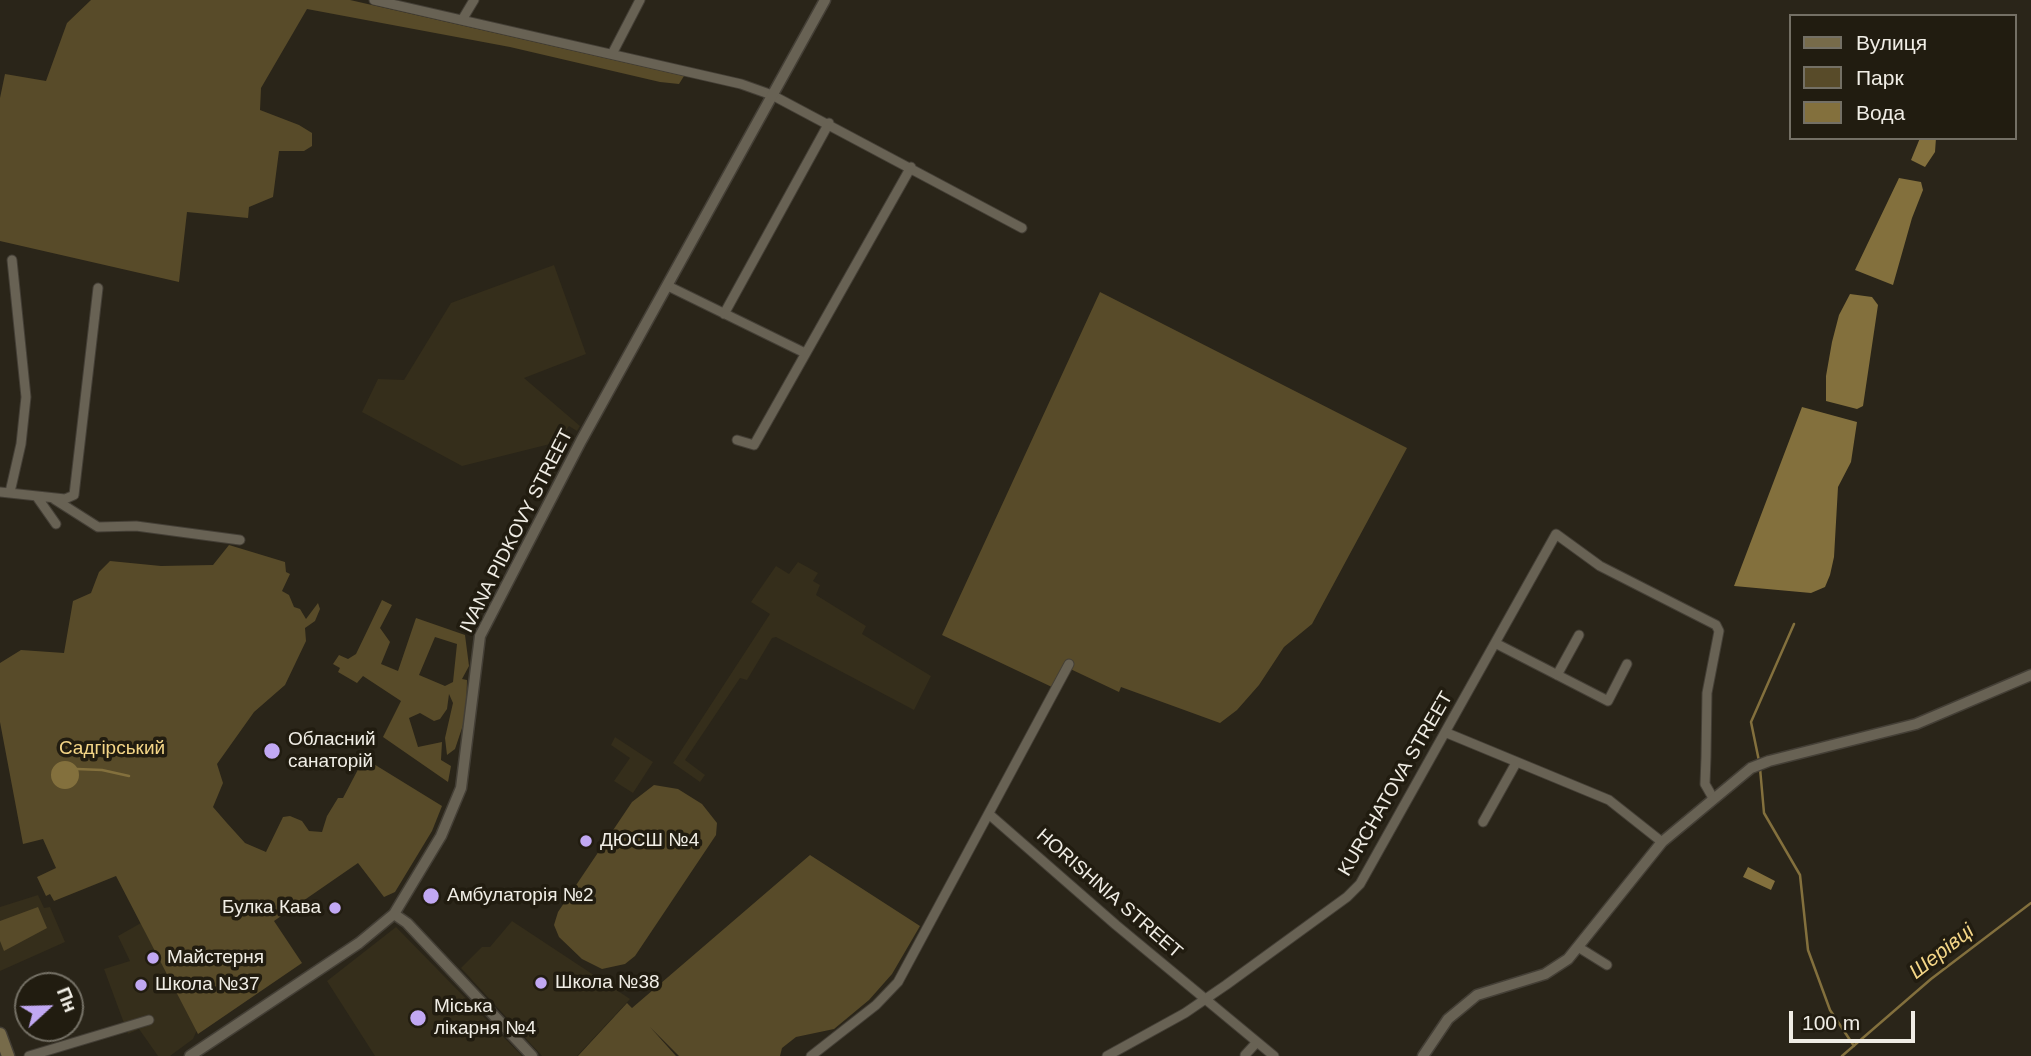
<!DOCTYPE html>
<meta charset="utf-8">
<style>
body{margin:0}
#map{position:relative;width:2031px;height:1056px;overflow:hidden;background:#2a2519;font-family:Helvetica,sans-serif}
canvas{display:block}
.legend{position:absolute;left:1789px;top:14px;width:228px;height:126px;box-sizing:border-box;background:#211c10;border:2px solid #747065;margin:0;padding:9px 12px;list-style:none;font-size:21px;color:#f0ede5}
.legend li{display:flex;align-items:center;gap:14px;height:35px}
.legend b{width:35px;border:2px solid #747065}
.north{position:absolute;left:14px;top:972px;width:70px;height:70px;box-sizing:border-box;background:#211c10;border:2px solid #747065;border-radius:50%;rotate:68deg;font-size:19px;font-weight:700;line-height:28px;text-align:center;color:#f0ede5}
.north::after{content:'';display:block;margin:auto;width:24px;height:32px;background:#c1a8f3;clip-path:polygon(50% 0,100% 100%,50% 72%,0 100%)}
.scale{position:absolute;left:1789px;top:1011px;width:126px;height:32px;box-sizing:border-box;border:4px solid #f0ede5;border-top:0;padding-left:9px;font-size:21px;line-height:24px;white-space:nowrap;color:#f0ede5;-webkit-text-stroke:5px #211c10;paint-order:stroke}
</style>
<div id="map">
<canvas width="2031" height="1056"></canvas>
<ul class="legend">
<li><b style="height:9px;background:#776b4a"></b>Вулиця</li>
<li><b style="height:19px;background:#584b29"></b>Парк</li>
<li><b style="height:19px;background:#83703d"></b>Вода</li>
</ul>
<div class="north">Пн</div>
<div class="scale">100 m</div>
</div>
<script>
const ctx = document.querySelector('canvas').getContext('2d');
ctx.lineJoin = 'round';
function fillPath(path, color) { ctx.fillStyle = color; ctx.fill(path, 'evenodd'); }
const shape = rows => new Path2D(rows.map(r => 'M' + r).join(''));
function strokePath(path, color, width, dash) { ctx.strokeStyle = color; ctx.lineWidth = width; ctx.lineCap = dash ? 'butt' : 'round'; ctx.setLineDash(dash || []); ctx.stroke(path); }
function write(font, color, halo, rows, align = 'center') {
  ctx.font = font + ' Helvetica,sans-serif'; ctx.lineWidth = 7; ctx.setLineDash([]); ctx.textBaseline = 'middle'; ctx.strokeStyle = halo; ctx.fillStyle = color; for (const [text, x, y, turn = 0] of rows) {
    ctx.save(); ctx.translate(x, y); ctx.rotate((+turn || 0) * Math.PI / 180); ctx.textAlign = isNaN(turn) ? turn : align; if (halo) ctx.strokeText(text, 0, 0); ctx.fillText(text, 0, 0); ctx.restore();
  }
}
const built = shape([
 [554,265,586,354,524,378,580,426,577,431,569,426,558,442,462,466,362,412,378,379,404,380,451,303],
 [798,562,818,573,813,581,820,585,816,595,866,626,862,634,931,676,914,710,776,637,772,638,747,680,740,678,685,760,705,775,700,782,673,763,770,614,751,602,776,566,789,574],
 [615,737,653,762,633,793,614,781,630,758,611,745],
 [38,895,44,908,50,907,65,942,0,971,0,907],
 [512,921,630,999,577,1056,542,1056,461,968,482,947,490,947],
 [141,923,197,1030,193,1039,170,1056,158,1056,139,1029,128,1034,104,969,130,961,118,936],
 [396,927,522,1056,375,1056,327,981]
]);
const green = shape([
 [91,0,350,0,684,76,679,84,660,82,510,47,307,9,261,88,260,110,299,125,312,133,312,146,304,151,279,151,273,197,249,207,248,218,187,212,179,282,0,241,0,98,5,74,46,81,67,23],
 [1100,292,1407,448,1312,624,1284,647,1259,685,1237,710,1220,723,1121,687,1119,692,1064,666,1054,688,942,635],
 [229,545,285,562,286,572,290,574,282,591,289,595,294,607,300,609,306,619,318,603,320,609,315,621,305,628,306,641,285,685,254,712,217,764,223,783,213,807,226,822,245,843,266,852,283,817,290,816,302,821,309,831,322,832,327,816,338,798,343,798,364,758,442,806,432,831,395,892,384,897,358,863,274,921,302,963,198,1034,116,876,54,901,50,894,46,896,37,877,56,868,43,839,23,844,0,722,0,663,21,650,64,653,73,601,91,593,99,572,110,561,161,566,213,565],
 [382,600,392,605,380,628,390,642,381,664,398,671,416,618,465,635,469,666,462,679,467,680,466,716,455,749,447,755,445,738,453,703,449,694,447,709,440,719,434,721,420,713,409,718,418,747,442,742,441,760,451,766,448,782,383,737,401,701,363,676,357,683,338,672,340,668,333,664,339,655,348,659,356,654],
 [435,637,457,644,453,682,445,686,419,675],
 [654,785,678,789,702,804,717,823,716,835,635,956,625,964,602,969,582,959,559,937,554,925,558,912,632,802],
 [810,855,920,926,892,974,869,1000,834,1029,796,1037,782,1048,780,1056,679,1056,650,1027,676,1056,578,1056,627,1003,632,1008],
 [38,907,47,928,4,951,0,941,0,921]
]);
const water = shape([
 [1920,138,1936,138,1935,152,1925,167,1911,160],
 [1899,178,1921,182,1923,190,1912,218,1893,285,1855,270],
 [1850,294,1872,297,1878,305,1863,406,1857,409,1826,401,1826,376,1832,342,1839,315],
 [1802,407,1857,422,1851,462,1838,487,1834,557,1830,575,1825,587,1811,593,1734,586],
 '51 775a14 14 0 1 1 28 0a14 14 0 1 1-28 0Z',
 [1748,867,1775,881,1771,890,1743,877]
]);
const stream = shape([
 [1759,761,1751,722,1794,624],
 [1760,768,1764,813,1800,875,1808,950,1830,1010,1854,1046],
 [77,769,102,770,129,776],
 [1842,1056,1931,979,2031,903]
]);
const minor = shape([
 [374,0,741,84,772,95,1022,228],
 [462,20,474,0],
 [612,54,640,0],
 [668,286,805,353],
 [724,314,829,123],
 [737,440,754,445,911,167],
 [0,492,65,499,74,495,98,288],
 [10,492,21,444,26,397,12,260],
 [37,497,56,524],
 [54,499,98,527,136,526,240,540],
 [1497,644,1608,701,1627,664],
 [1557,675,1579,635],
 [1447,733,1609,800,1662,842],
 [990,815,1116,925,1274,1056],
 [1483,822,1516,763],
 [1578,947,1607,965],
 [1245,1055,1257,1042],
 [29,1056,149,1020],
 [811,1056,876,1005,898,982,1069,664],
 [1107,1056,1185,1013,1226,985,1347,897,1360,884,1556,534,1600,566,1716,625,1719,631,1707,693,1706,757,1705,784,1713,798]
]);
const tertiary = shape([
 [394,914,407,923,532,1056],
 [190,1056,359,943,394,914,441,836,461,788,480,636,581,441,825,0],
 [1423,1056,1448,1019,1477,995,1545,974,1568,959,1662,842,1751,768,1769,761,1916,724,2031,675]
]);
const secondary = shape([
 [0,1034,8,1056]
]);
const markers = [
 [272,751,9,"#c1a8f3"],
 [586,841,7,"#c1a8f3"],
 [431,896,9,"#c1a8f3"],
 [335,908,7,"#c1a8f3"],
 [153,958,7,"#c1a8f3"],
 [541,983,7,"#c1a8f3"],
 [141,985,7,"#c1a8f3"],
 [418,1018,9,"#c1a8f3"]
];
const streetNames = [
 ["IVANA PIDKOVY STREET",517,531,-63],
 ["KURCHATOVA STREET",1396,784,-60],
 ["HORISHNIA STREET",1109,894,41]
];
const poiNames = [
 ["Обласний",288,740],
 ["санаторій",288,762],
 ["ДЮСШ №4",600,841],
 ["Амбулаторія №2",447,896],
 ["Булка Кава",321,908,"right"],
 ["Майстерня",167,958],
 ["Школа №38",555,983],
 ["Школа №37",155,985],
 ["Міська",434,1007],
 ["лікарня №4",434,1029]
];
const parkNames = [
 ["Садгірський",112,749]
];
const waterNames = [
 ["Шерівці",1942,952,-38]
];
fillPath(built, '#352e1b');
fillPath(green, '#584b29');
fillPath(water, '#83703d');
strokePath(stream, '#83703d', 2.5);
strokePath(minor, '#443f36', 11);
strokePath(tertiary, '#443f36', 13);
strokePath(secondary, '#443f36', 15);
strokePath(minor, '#686254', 9);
strokePath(tertiary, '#686254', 10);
strokePath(secondary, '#776b4a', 12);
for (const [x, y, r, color] of markers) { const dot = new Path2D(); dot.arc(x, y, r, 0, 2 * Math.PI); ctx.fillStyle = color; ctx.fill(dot); strokePath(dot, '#211c10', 2.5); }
write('19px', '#f0ede5', '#211c10', streetNames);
write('19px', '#f0ede5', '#211c10', poiNames, 'left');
write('19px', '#f5d687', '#211c10', parkNames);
write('italic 21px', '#f4d687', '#211c10', waterNames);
</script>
